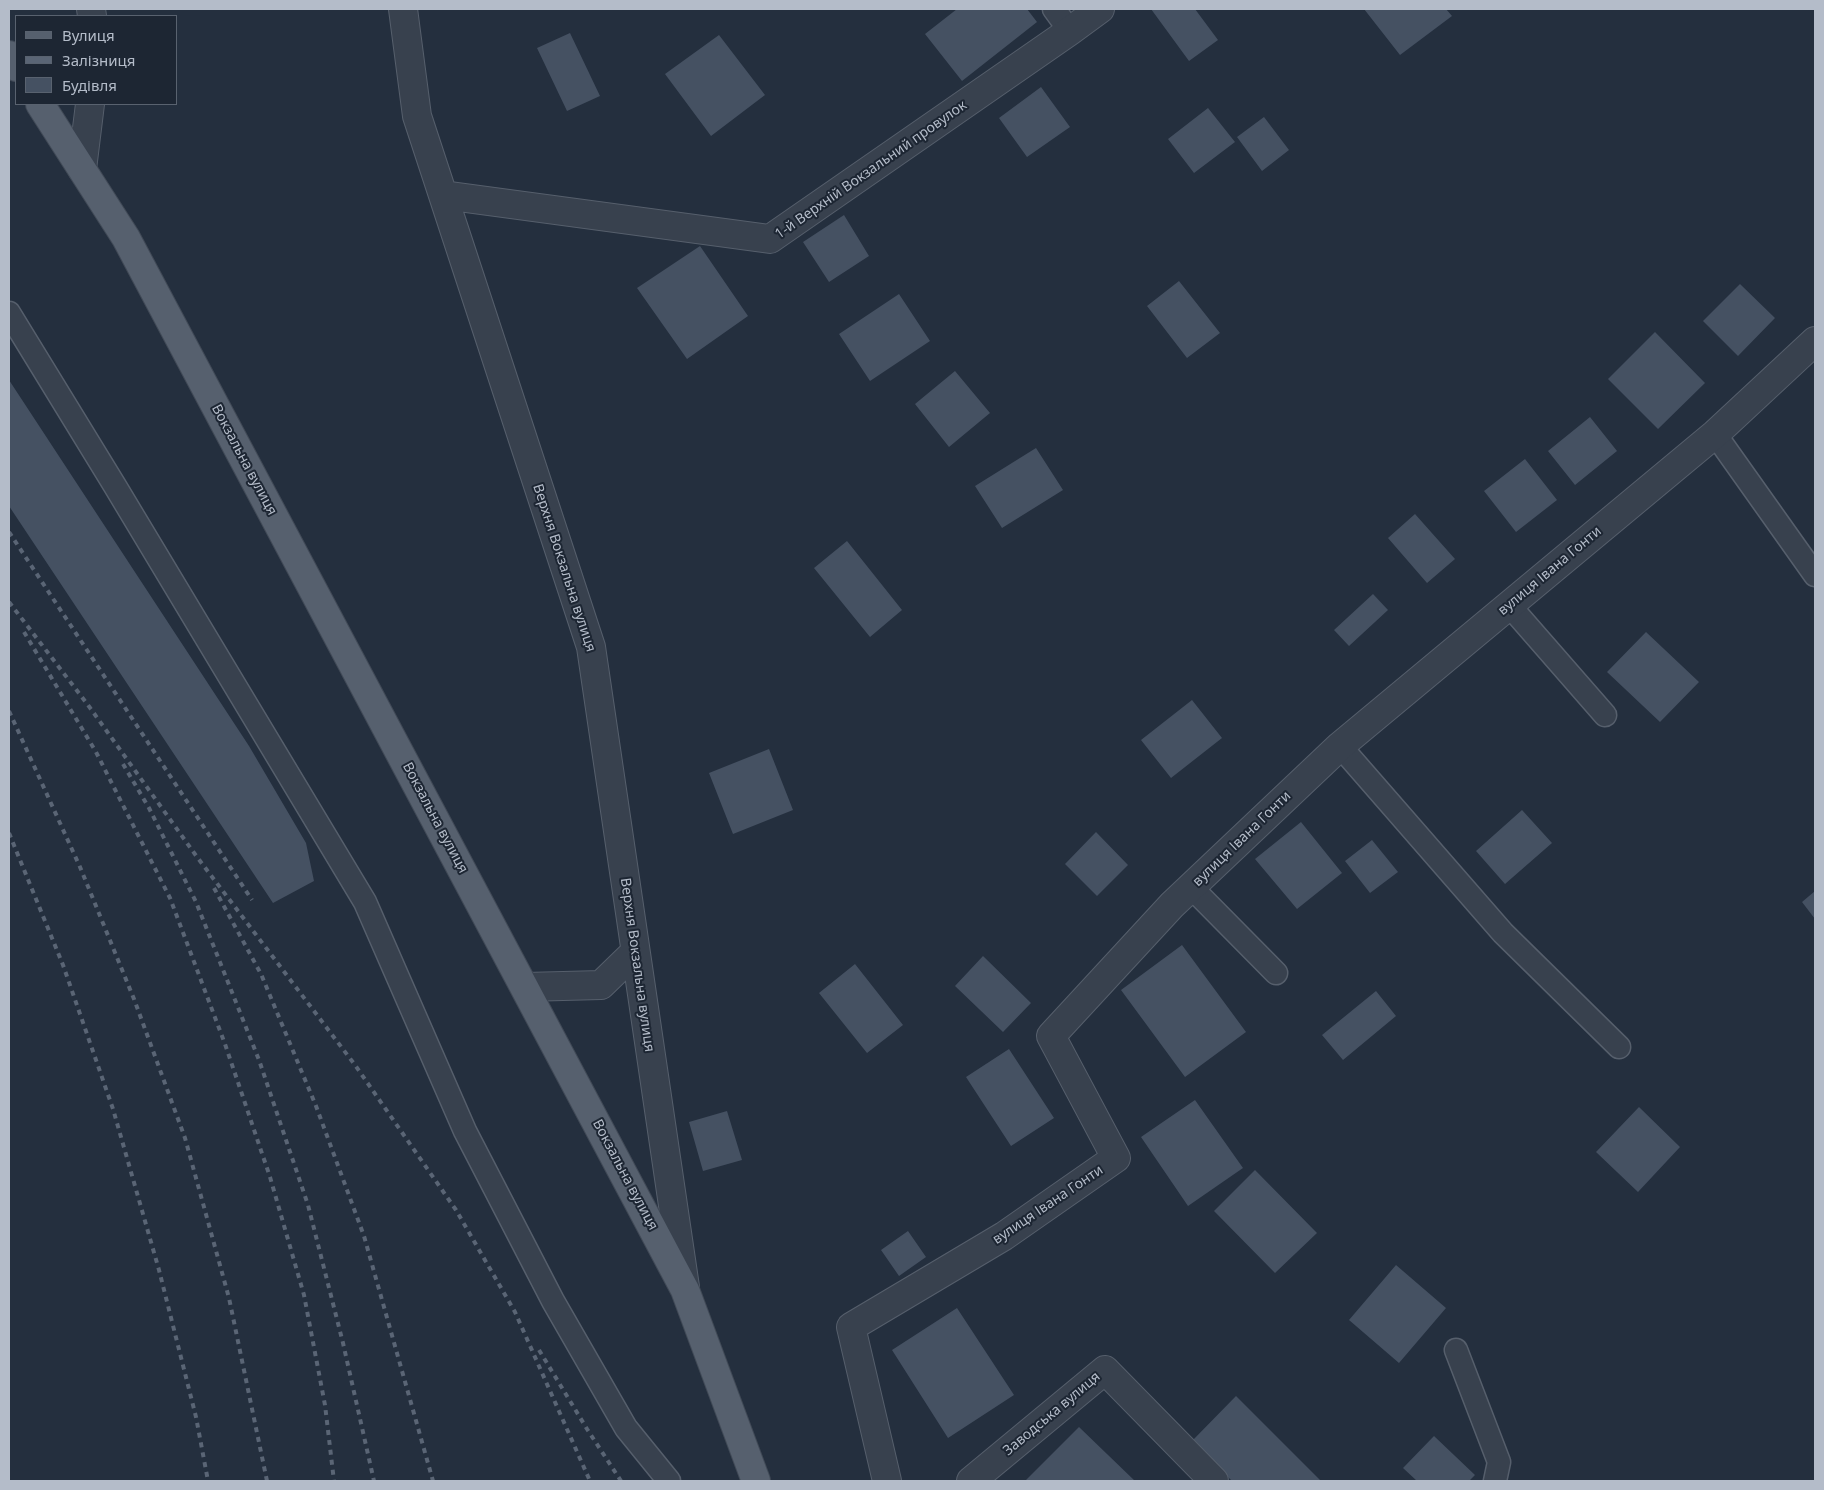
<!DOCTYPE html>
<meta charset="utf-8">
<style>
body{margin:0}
#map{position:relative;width:1824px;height:1490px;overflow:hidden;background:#242f3e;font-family:"Noto Sans",sans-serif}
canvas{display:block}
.frame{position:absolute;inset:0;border:10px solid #b4bcc9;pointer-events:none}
.legend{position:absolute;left:15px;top:15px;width:162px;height:90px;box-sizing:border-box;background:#1d2633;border:1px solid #59626f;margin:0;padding:6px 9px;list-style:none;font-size:15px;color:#b4bcc9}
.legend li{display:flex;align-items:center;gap:10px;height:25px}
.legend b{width:25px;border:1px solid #59626f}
</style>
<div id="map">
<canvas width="1824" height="1490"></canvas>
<div class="frame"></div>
<ul class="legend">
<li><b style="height:6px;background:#56606e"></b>Вулиця</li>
<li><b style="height:6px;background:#5a6575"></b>Залізниця</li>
<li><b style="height:14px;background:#455162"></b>Будівля</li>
</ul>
</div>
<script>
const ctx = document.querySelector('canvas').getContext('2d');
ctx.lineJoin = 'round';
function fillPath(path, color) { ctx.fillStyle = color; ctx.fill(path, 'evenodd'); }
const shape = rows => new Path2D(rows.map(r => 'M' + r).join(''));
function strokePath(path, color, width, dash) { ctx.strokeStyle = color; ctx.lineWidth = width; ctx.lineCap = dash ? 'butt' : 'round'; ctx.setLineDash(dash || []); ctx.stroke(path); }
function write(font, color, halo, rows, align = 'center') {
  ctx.font = font + ' "Noto Sans",sans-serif'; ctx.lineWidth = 4; ctx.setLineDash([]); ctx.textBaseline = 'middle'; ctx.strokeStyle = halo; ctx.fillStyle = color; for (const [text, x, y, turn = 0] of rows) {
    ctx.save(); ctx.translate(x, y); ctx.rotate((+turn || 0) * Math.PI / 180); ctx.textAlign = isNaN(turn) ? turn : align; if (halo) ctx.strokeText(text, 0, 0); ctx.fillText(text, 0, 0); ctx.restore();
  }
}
const building = shape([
 [957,9,1027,9,1037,22,962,81,925,34],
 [1151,9,1195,9,1218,40,1189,61],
 [1364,9,1446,9,1452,16,1400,55],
 [570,33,600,96,567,111,537,48],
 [719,35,765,95,711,136,665,74],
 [1041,87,1070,127,1027,157,999,118],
 [1208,108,1235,142,1194,173,1168,139],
 [1264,117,1289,150,1262,171,1237,137],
 [844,215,869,256,829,282,803,242],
 [700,246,748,316,687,359,637,288],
 [1179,281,1220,333,1187,358,1147,306],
 [1740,284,1775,318,1738,356,1703,321],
 [899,294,930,341,870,381,839,334],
 [1655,332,1705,383,1658,429,1608,379],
 [955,371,990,413,949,447,915,404],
 [9,380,249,746,306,843,314,881,273,903,9,506],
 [1590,417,1617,451,1575,485,1548,451],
 [1036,448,1063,490,1002,528,975,486],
 [1525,459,1557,500,1516,532,1484,491],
 [1415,514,1455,559,1427,583,1388,538],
 [847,541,902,610,870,637,814,568],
 [1373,594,1388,610,1349,646,1334,630],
 [1646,632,1699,682,1660,722,1607,672],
 [1192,700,1222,738,1171,778,1141,740],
 [769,749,793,810,733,834,709,773],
 [1522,810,1552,843,1505,884,1476,851],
 [1301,822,1342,873,1297,909,1255,859],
 [1096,832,1128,865,1097,896,1065,864],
 [1372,840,1398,872,1370,893,1345,861],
 [1815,891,1815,919,1802,902],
 [1182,945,1246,1032,1185,1077,1121,990],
 [983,956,1031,1003,1003,1032,955,986],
 [855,964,903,1025,867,1053,819,993],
 [1376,991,1396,1016,1343,1060,1322,1035],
 [1009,1049,1054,1118,1011,1146,966,1077],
 [1195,1100,1243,1168,1188,1206,1141,1137],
 [1639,1107,1680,1147,1638,1192,1596,1152],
 [727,1111,742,1160,703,1171,689,1122],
 [1255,1170,1317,1233,1275,1273,1214,1211],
 [908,1231,926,1257,899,1276,881,1250],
 [1396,1265,1446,1308,1399,1363,1349,1320],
 [957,1308,1014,1395,948,1438,892,1350],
 [1236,1396,1321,1481,1232,1481,1192,1441],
 [1079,1427,1135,1481,1025,1481],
 [1434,1436,1475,1475,1469,1481,1417,1481,1403,1468]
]);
const lane = shape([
 [1054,9,1070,31],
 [9,313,115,486,365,902,465,1131,553,1301,626,1428,669,1481],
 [1715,434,1815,575],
 [1509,605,1605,715],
 [1340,746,1503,933,1619,1047],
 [1191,887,1276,973],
 [1456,1350,1499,1462,1495,1481]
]);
const street = shape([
 [91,9,92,16],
 [403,9,417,116,591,647,685,1287],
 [82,169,90,104],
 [443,195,770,239,1070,31,1100,9],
 [525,987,601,985,635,952],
 [887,1481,851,1327,1004,1236,1116,1158,1051,1036,1172,905,1340,746,1715,434,1815,341],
 [971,1481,1105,1370,1214,1481]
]);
const primary = shape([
 [9,55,16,67],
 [40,104,126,238,685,1290,756,1481]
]);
const rail = shape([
 [9,532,252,900],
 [9,602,88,705,197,857,355,1065,456,1210,515,1312,590,1481],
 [24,632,96,752,170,898,225,1044,270,1177,304,1295,325,1405,334,1481],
 [9,711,80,867,134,999,185,1138,229,1298,267,1481],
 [123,764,149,808,196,902,259,1060,308,1205,343,1343,374,1481],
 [9,833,63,965,113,1109,159,1270,196,1417,208,1481],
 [214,888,261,974,316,1106,364,1236,433,1481],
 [539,1350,587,1429,621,1481]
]);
const streetNames = [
 ["1-й Верхній Вокзальний провулок",871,170,-35],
 ["Вокзальна вулиця",244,460,62],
 ["Верхня Вокзальна вулиця",564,568,72],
 ["вулиця Івана Гонти",1550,571,-40],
 ["Вокзальна вулиця",435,818,62],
 ["вулиця Івана Гонти",1242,839,-44],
 ["Верхня Вокзальна вулиця",637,965,82],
 ["Вокзальна вулиця",625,1175,62],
 ["вулиця Івана Гонти",1048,1205,-34],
 ["Заводська вулиця",1052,1414,-40]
];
fillPath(building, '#455162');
strokePath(lane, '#565f6c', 25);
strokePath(street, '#565f6c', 30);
strokePath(primary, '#414a57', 30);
strokePath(lane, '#38414e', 22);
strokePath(street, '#38414e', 28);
strokePath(primary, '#56606e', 28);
strokePath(rail, '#5a6575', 4, [5, 5]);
write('14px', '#b4bcc9', '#1d2633', streetNames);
</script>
